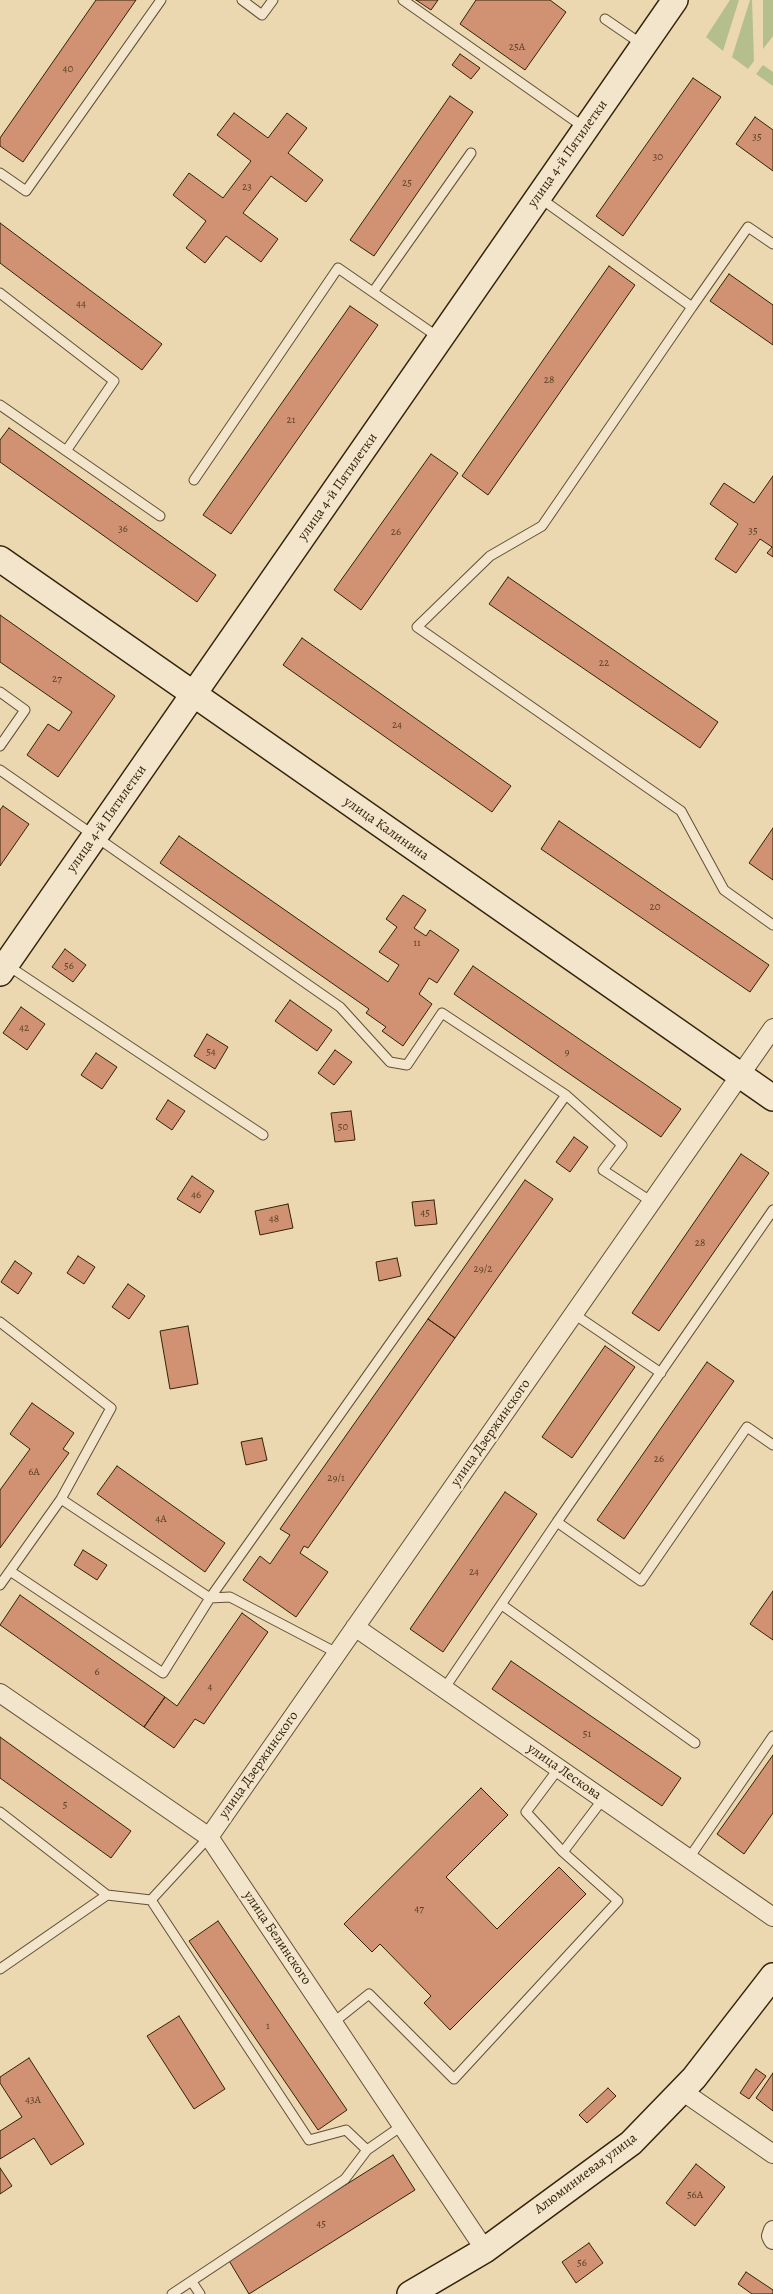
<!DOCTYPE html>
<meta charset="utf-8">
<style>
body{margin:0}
canvas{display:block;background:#ebd7b0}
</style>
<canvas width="773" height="2294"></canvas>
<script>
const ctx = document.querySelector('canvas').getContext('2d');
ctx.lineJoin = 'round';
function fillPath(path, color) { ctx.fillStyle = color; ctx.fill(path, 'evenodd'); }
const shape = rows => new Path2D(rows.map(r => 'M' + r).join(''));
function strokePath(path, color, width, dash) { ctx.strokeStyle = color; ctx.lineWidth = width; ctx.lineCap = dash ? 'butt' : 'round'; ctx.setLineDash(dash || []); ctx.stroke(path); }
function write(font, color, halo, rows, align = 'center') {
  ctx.font = font + ' Alegreya,serif'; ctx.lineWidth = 5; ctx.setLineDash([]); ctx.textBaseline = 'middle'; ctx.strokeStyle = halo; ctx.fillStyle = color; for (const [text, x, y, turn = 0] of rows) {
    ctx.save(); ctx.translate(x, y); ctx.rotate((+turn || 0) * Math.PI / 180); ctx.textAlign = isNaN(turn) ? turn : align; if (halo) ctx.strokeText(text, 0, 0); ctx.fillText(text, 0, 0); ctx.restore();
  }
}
const green = shape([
 [730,0,739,0,723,51,706,37],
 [750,0,752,0,754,61,748,69,732,57],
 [763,0,773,0,773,36,763,49],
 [763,65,773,72,773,86,756,74]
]);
const building = shape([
 [96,0,136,0,23,162,0,146,0,138,96,0],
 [416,0,438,0,431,10,416,0],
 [476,0,550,0,566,12,525,70,460,24,476,0],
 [460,54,480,68,471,79,452,65,460,54],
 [693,78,721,97,623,236,596,216,693,78],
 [450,96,473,112,374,256,350,240,450,96],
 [234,113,268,138,287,113,307,128,288,153,323,180,306,202,271,176,243,213,278,239,261,262,226,236,205,263,186,248,206,221,173,195,189,173,223,198,251,161,217,135,234,113],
 [755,117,773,130,773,171,736,144,755,117],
 [0,223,162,344,142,370,0,263,0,223],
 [609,266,635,285,488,495,462,476,609,266],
 [729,274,773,305,773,345,710,301,729,274],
 [350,306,378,325,231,534,203,515,350,306],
 [9,428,216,575,197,602,0,462,0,440,9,428],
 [431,454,458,473,361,610,334,590,431,454],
 [773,476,773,557,767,553,772,547,760,539,736,573,715,559,738,524,710,504,724,483,754,503,773,476],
 [508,577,718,722,700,748,489,604,508,577],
 [0,615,115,696,58,777,27,755,48,724,59,731,72,712,0,662,0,615],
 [302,638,511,786,492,812,283,665,302,638],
 [3,806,29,824,0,866,0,810,3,806],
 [559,821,769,965,750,992,541,849,559,821],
 [773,828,773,880,749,863,773,828],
 [179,836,388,982,399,965,379,952,397,927,386,919,403,895,426,910,414,928,426,936,430,930,459,950,437,983,429,978,419,994,432,1004,403,1046,382,1031,386,1027,366,1013,369,1009,160,863,179,836],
 [65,949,86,965,73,982,52,967,65,949],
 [473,966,681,1109,661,1137,454,994,473,966],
 [290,1000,332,1030,317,1051,275,1021,290,1000],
 [21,1007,45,1024,27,1050,3,1033,21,1007],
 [207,1034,228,1047,215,1069,194,1056,207,1034],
 [335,1050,352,1062,334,1085,318,1073,335,1050],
 [96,1053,117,1067,102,1089,81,1075,96,1053],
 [168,1100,185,1111,172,1130,156,1119,168,1100],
 [351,1111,355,1140,335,1142,331,1113,351,1111],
 [574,1137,588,1147,570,1172,556,1162,574,1137],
 [741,1154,769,1173,659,1331,632,1313,741,1154],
 [192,1176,214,1191,200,1213,177,1199,192,1176],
 [525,1180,553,1199,455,1338,428,1319,525,1180],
 [434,1200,437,1224,415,1226,412,1202,434,1200],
 [288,1204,293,1228,260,1235,255,1211,288,1204],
 [78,1256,95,1267,84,1284,67,1273,78,1256],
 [397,1258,401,1276,379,1281,376,1262,397,1258],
 [15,1261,32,1273,18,1294,1,1282,15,1261],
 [128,1284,145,1296,129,1319,112,1307,128,1284],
 [428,1319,455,1338,308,1548,304,1546,300,1553,328,1572,296,1617,243,1580,260,1556,270,1564,290,1535,280,1529,428,1319],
 [188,1326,198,1384,170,1389,160,1331,188,1326],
 [605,1346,635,1367,572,1458,542,1437,605,1346],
 [707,1362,734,1381,624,1539,597,1520,707,1362],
 [32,1403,74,1433,63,1449,69,1453,0,1548,0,1490,30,1449,10,1434,32,1403],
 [262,1438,267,1460,246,1465,241,1442,262,1438],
 [117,1466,225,1543,205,1572,97,1494,117,1466],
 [505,1492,537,1514,443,1652,410,1629,505,1492],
 [83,1550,107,1565,97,1580,74,1565,83,1550],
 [773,1591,773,1640,750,1624,773,1591],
 [20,1595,165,1697,144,1727,0,1625,20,1595],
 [242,1613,268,1632,204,1724,195,1719,174,1748,144,1727,165,1697,177,1706,242,1613],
 [511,1661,681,1778,662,1806,492,1689,511,1661],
 [0,1737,131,1831,111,1858,0,1778,0,1737],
 [773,1755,773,1813,744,1854,717,1834,773,1755],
 [481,1788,508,1815,446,1877,497,1929,559,1867,586,1894,450,2030,424,2003,431,1996,380,1944,372,1952,344,1924,481,1788],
 [218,1921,347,2110,318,2130,189,1941,218,1921],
 [179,2016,225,2089,194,2109,147,2036,179,2016],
 [29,2058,84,2144,51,2165,34,2138,0,2159,0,2131,22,2117,0,2083,0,2077,29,2058],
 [756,2069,766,2076,749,2099,740,2093,756,2069],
 [773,2073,773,2111,756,2098,773,2073],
 [608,2088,616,2096,587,2123,579,2115,608,2088],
 [393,2155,415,2190,249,2294,228,2259,393,2155],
 [696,2164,725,2187,695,2226,666,2203,696,2164],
 [0,2168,12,2186,0,2194,0,2168],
 [589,2243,603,2263,576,2283,562,2262,589,2243],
 [746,2272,773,2290,773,2294,752,2294,738,2284,746,2272]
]);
const lane = shape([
 [242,0,262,15,273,0],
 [403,0,585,128],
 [605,19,643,45],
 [0,173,26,191,161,0],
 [540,198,692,307,542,526,490,556,417,627,681,811,724,890,773,925],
 [373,292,471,153],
 [0,293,114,381,66,451],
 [692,307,748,227,773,244],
 [0,405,160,516],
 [194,480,338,268,438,337],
 [0,692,25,710,0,746],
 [0,770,340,1007,390,1062,407,1065,442,1013,566,1095,622,1145,603,1170,652,1202],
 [7,965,263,1135],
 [773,1210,557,1522,641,1581,747,1427,773,1445],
 [574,1314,661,1373],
 [0,1322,111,1408,61,1499,0,1585],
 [61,1499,210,1598,230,1597,337,1653],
 [10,1571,163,1673,210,1598,566,1095],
 [502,1605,695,1743],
 [444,1689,557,1522],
 [559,1768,526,1812,563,1852],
 [0,1812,107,1895],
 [689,1858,773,1736],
 [151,1900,309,2140,346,2130,367,2150],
 [0,1969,107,1895,151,1900,209,1837],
 [334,2022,369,1994,454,2079,618,1901,563,1852,603,1799],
 [192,2282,200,2294],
 [172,2294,345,2179,367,2150,403,2125]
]);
const street = shape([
 [355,1627,773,1917],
 [0,1693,209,1837,485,2250],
 [209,1837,773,1028],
 [682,2091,773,2154],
 [773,2230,771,2236,773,2240]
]);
const secondary = shape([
 [0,559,773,1098],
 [0,973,675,0],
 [410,2294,485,2250,631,2143,694,2078,773,1976]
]);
const numberNames = [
 ["25А",517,47],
 ["40",68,69],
 ["35",757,137],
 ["30",658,157],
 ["25",407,183],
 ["23",247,187],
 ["44",81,304],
 ["28",549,380],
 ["21",291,420],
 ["36",123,529],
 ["35",753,531],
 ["26",396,532],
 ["22",604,663],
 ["27",57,679],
 ["24",397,725],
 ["20",655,907],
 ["11",417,943],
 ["56",69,966],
 ["42",24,1028],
 ["54",211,1052],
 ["9",567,1052],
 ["50",343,1127],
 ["46",196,1195],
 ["45",425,1213],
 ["48",274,1219],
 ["28",700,1243],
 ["29/2",483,1269],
 ["26",659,1459],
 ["6А",34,1472],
 ["29/1",336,1478],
 ["4А",161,1519],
 ["24",474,1572],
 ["6",97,1672],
 ["4",210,1687],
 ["51",587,1734],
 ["5",65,1805],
 ["47",419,1909],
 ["1",268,2026],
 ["43А",33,2100],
 ["56А",695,2195],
 ["45",321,2224],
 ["56",582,2263]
];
const streetNames = [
 ["улица 4-й Пятилетки",568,154,-55],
 ["улица 4-й Пятилетки",338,487,-55],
 ["улица 4-й Пятилетки",107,819,-55],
 ["улица Калинина",386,829,35],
 ["улица Дзержинского",491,1433,-55],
 ["улица Дзержинского",259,1765,-55],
 ["улица Лескова",564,1772,35],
 ["улица Белинского",277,1938,56],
 ["Алюминиевая улица",586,2174,-37]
];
fillPath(green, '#b5bf8d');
fillPath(building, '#d19273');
strokePath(building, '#332309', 1);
strokePath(lane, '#615033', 11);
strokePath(street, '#615033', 20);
strokePath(secondary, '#332309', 28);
strokePath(lane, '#f2e5cc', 9);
strokePath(street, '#f2e5cc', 18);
strokePath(secondary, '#f2e5cc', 25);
write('11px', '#5a3f24', null, numberNames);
write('14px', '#332309', '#f2e5cc', streetNames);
</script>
